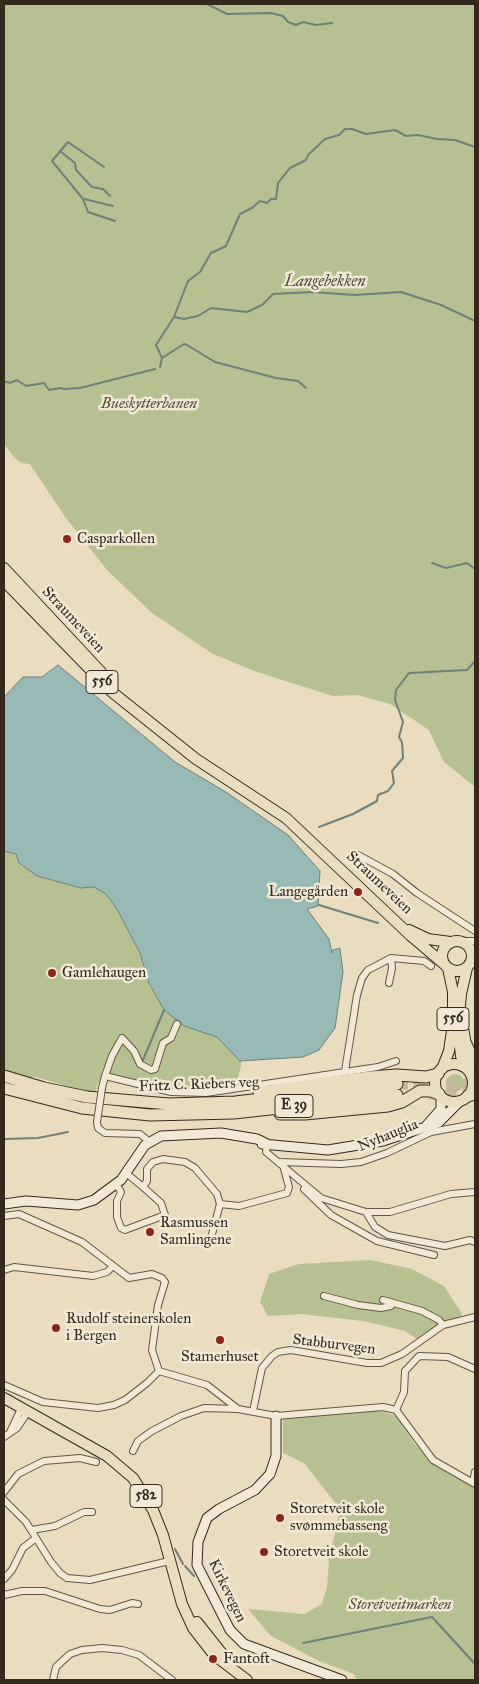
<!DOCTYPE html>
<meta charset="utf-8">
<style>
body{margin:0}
#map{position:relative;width:479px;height:1684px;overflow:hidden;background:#eadcbe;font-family:"IM FELL Great Primer",serif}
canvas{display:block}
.frame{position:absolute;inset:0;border:5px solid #34291f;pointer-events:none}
</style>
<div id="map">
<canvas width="479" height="1684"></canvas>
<div class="frame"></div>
</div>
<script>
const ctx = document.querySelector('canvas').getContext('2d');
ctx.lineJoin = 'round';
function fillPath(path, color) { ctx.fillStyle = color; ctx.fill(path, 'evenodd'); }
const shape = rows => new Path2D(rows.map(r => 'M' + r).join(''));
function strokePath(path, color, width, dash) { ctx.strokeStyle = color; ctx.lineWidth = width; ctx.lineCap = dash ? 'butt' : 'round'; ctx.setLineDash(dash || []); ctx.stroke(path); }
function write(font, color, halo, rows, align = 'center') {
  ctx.font = font + ' "IM FELL Great Primer",serif'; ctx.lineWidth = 5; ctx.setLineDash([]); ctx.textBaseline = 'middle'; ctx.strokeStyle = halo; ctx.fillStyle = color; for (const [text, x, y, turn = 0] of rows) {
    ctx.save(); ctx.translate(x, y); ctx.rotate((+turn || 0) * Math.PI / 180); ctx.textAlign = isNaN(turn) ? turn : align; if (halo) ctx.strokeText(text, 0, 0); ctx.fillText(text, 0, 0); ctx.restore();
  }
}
const green = shape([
 [4,4,475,4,475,787,444,762,429,730,390,704,357,695,333,696,254,671,213,654,152,613,107,570,66,518,30,464,21,463,14,457,4,444],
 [4,851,10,851,81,888,94,887,106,894,117,909,140,953,149,983,206,1033,217,1037,242,1061,236,1085,214,1092,172,1091,103,1072,94,1094,36,1077,23,1079,4,1073],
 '446 1083a9 9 0 1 1 18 0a9 9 0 1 1-18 0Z',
 [370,1260,412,1269,444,1286,462,1314,460,1320,445,1327,423,1343,405,1331,363,1321,301,1314,268,1316,260,1302,269,1274,299,1264],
 [378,1410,396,1416,414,1443,431,1462,475,1486,475,1680,357,1680,354,1674,319,1661,271,1636,248,1609,304,1614,322,1604,327,1587,329,1561,323,1546,332,1547,340,1509,304,1463,283,1453,283,1419]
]);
const water = shape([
 [58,665,175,762,226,792,288,835,320,871,318,906,307,909,329,939,332,953,333,950,340,948,343,972,335,1028,319,1050,303,1057,240,1061,217,1037,184,1026,164,1010,149,983,140,953,117,909,106,894,94,887,81,888,37,876,19,863,16,854,4,851,4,697,23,677,42,677,58,665]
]);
const stream = shape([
 [207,4,227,14,271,13,283,16,288,22,296,25,303,22,316,25,332,23],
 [61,152,75,163,76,170,92,187,103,189,110,196],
 [104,167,68,142,52,161,83,199,88,212,115,221],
 [84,199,113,206],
 [174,317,184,319,198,316,211,308,247,312,262,305,273,294,312,292,355,295,401,292,441,305,475,321],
 [162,358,184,344,187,345,215,362,276,378,298,381,306,388],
 [160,367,162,358,156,345,174,317,188,281,200,272,211,253,226,246,240,214,252,208,260,201,267,203,271,199,276,199,278,183,290,168,306,160,308,155,325,139,339,135,345,129,352,129,366,134,395,130,406,136,418,135,437,139,455,140,475,147],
 [4,381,10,383,17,380,26,386,44,383,49,390,60,388,64,389,80,388,155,369],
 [432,563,446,568,467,563,475,569],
 [319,827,353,814,377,801,378,795,388,791,394,783,392,771,403,758,402,742,399,737,403,722,395,700,396,690,409,673,467,670,475,661],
 [319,905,378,923],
 [143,1060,164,1010],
 [4,1139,38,1138,68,1132],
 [175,1549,183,1564],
 [185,1566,194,1576],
 [303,1643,432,1617,475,1664]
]);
const highwayTunnel = shape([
 [397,1084,475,1084],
 [429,1094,475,1095]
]);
const street = shape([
 [358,855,393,874,417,893,475,931],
 [464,941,475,941],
 [472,960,475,957],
 [389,983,392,968,391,958],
 [345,1071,357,995,362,978,368,970,391,958,424,961,431,966],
 [105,1076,112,1056,122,1038,134,1051,140,1064,151,1070,155,1069,163,1043,171,1038,177,1024],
 [102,1088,105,1076,171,1092,206,1093,378,1067,396,1061],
 [97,1122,98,1128,105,1133,140,1134,150,1142],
 [267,1144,266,1152,321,1198,366,1212,390,1212,451,1194,475,1192],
 [279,1162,341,1164,361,1162,387,1153,431,1132,475,1124],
 [126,1173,143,1187,147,1181,147,1169,153,1162,163,1159,185,1162,195,1168,217,1194,220,1204,239,1206,287,1193,289,1187,284,1169],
 [116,1184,121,1192,117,1201,117,1217,121,1228,125,1230,165,1215,161,1203,143,1187],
 [304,1189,331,1215,377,1241,434,1255],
 [366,1212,375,1227,388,1235,445,1246,470,1240,475,1242],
 [4,1216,19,1214,82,1242,129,1278,152,1274,162,1278,165,1282,158,1305,152,1350,159,1371],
 [211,1238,220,1204],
 [4,1270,14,1267,93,1276,107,1272,113,1266],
 [324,1296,358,1305,381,1308,391,1306,392,1303],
 [383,1300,422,1311,439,1320,443,1325],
 [159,1371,207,1385,238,1409],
 [4,1385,43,1402,98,1408,114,1405,125,1400,147,1383,159,1371],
 [396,1410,404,1392,405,1371,419,1356,448,1357,475,1369],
 [253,1411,262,1368,272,1356,278,1352,291,1350,367,1363,381,1363,402,1354,443,1325,475,1317],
 [10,1432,19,1413,25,1409],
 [4,1437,17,1428,25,1416,25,1409],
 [133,1451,138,1441,152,1431,181,1416,204,1408,238,1409,276,1416,383,1407,396,1410,433,1460,475,1484],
 [473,1483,475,1472],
 [4,1492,18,1474,44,1461,80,1458,96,1462],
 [4,1500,26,1522,51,1562,60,1573,67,1578,90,1580,169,1561],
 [32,1530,55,1526,84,1512,92,1512],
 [4,1579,12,1570,23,1548,36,1538],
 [4,1595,22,1591,45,1591,100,1609,110,1610,132,1603,138,1604],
 [53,1680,56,1667,70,1654,82,1650,102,1648,122,1650,139,1655,172,1680]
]);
const secondary = shape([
 [427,1125,441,1109,441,1097],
 [262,1144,328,1150,383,1141,438,1123,460,1101],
 [4,1204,26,1201,78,1205,94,1200,121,1180,145,1145,161,1136,221,1133,257,1139,267,1144],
 [276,1416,276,1456,270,1474,255,1490,219,1509,207,1518,198,1542,197,1565,230,1630,244,1644,342,1680]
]);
const primary = shape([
 [4,568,101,672],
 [4,581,112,692,196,759,286,818,411,936,444,964],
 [409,930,428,939,450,942],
 '442 956a15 15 0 1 1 30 0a15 15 0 1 1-30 0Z',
 '435 1083a19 19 0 1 1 38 0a19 19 0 1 1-38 0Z',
 [466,1068,461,1056,458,1030,461,994,467,968],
 [442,1069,449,1051,453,1024,453,992,448,968],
 [4,1398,107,1456,133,1478,153,1510,163,1535,182,1604,193,1628,214,1655,247,1680],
 [197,1622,224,1656]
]);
const highway = shape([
 [460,1013,465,1042,475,1064],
 [4,1076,44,1088,87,1097,169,1104,235,1102,397,1084],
 [472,1076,475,1077],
 [4,1088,82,1108,150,1115,234,1113,397,1095],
 [259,1092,370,1077,397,1075,426,1077,438,1074],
 [468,1096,475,1094],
 [280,1114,305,1114,388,1106,402,1102,420,1091,431,1091,439,1094]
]);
const streetBridge = shape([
 [97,1122,102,1088]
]);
const markers = [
 [67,539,5,"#8f2418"],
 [358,892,5,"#8f2418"],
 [52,973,5,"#8f2418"],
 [150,1232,5,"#8f2418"],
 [56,1328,5,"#8f2418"],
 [220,1340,5,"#8f2418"],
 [280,1518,5,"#8f2418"],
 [264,1552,5,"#8f2418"],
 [213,1659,5,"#8f2418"]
];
const shields = [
 [102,682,32],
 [453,1019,32],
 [294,1106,38],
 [146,1496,32]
];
const shieldNames = [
 ["556",102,682],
 ["556",453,1019],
 ["E 39",294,1106],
 ["582",146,1496]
];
const parkNames = [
 ["Bueskytterbanen",149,404],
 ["Storetveitmarken",400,1605]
];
const poiNames = [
 ["Casparkollen",77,539],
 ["Langegården",348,892,"right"],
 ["Gamlehaugen",62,973],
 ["Rasmussen",160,1223],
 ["Samlingene",160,1240],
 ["Rudolf steinerskolen",66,1319],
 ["i Bergen",66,1336],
 ["Stamerhuset",220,1357,"center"],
 ["Storetveit skole",290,1509],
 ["svømmebasseng",290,1526],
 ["Storetveit skole",274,1552],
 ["Fantoft",223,1659]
];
const streetNames = [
 ["Straumeveien",73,620,47],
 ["Straumeveien",379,883,43],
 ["Fritz C. Riebers veg",199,1085,-2],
 ["Nyhauglia",388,1136,-22],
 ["Stabburvegen",334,1345,7],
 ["Kirkevegen",227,1591,64]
];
const waterNames = [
 ["Langebekken",325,282]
];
fillPath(green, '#b7c091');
fillPath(water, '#98bab6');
strokePath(water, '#70807a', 1);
strokePath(stream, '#70807a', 2);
strokePath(highwayTunnel, '#c6b89e', 11, [11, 5.5]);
strokePath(street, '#625647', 8);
strokePath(secondary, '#34291f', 11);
strokePath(primary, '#34291f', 12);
strokePath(highway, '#34291f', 13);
strokePath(street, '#f1e8d5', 6);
strokePath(secondary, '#f1e8d5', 9);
strokePath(primary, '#eadcbe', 10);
strokePath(highway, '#eadcbe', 11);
strokePath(streetBridge, '#625647', 8, []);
strokePath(streetBridge, '#f1e8d5', 6);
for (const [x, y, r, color] of markers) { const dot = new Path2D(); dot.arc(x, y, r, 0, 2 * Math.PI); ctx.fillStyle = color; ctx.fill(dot); strokePath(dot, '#f1e8d5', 2); }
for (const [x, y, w] of shields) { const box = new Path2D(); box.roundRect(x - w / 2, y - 11.5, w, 23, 4); ctx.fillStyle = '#f1e8d5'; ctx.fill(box); strokePath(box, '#34291f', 1); }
write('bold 14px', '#34291f', null, shieldNames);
write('italic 15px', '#554f3c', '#f1e8d5', parkNames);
write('15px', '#34291f', '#f1e8d5', poiNames, 'left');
write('15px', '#34291f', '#f1e8d5', streetNames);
write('italic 16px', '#4d4d45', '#f1e8d5', waterNames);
</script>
